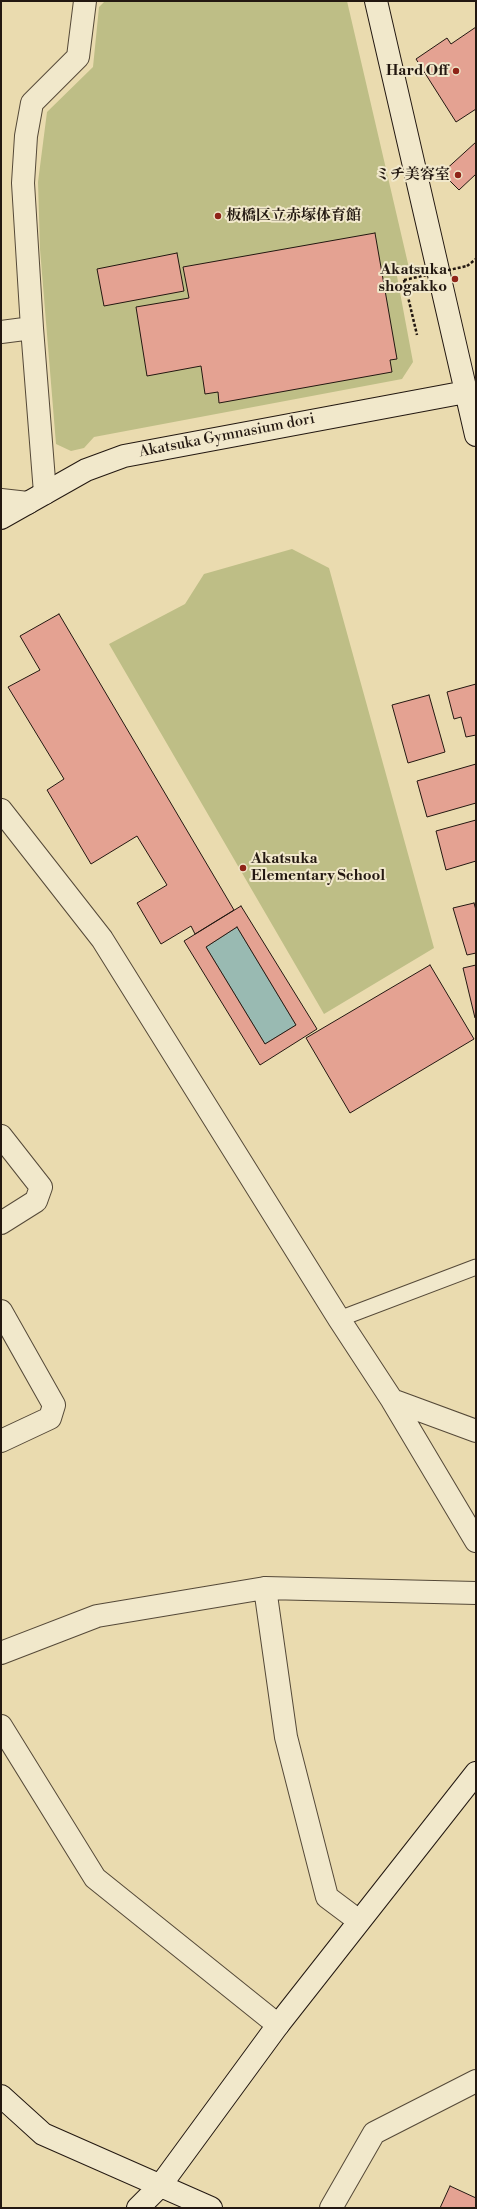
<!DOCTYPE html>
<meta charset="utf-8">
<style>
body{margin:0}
#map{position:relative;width:477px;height:2209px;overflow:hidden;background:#eadbaf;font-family:"Libre Bodoni",serif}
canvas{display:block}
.frame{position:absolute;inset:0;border:2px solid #231811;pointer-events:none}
</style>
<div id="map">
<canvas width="477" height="2209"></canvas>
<div class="frame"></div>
</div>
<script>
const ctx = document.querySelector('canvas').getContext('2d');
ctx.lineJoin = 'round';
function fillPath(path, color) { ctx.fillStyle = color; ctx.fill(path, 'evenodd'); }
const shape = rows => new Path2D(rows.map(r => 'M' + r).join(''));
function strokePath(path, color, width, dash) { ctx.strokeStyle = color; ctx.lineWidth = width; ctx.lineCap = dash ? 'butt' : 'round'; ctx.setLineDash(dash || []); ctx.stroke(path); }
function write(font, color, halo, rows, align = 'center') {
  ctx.font = font + ' "Libre Bodoni","Noto Serif JP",serif'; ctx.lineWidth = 4; ctx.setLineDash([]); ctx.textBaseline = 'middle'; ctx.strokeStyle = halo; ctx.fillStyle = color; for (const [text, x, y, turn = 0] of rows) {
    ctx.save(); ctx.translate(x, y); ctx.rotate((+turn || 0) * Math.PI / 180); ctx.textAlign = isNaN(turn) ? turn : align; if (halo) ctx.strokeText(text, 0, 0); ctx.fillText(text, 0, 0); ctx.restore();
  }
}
const green = shape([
 [105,1,347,1,409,268,396,271,413,362,402,379,94,437,84,448,71,451,56,444,40,249,38,182,47,112,93,67,99,7],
 [292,549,329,568,434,948,324,1014,109,644,185,604,204,574]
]);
const water = shape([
 [237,927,296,1025,265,1044,206,947,237,927]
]);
const building = shape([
 [476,27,476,109,456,122,416,59,447,38,451,44,476,27],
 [476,142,476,174,459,190,442,173,476,142],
 [375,233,397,359,390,360,392,372,219,403,218,392,205,394,201,366,147,376,136,307,189,298,183,267,375,233],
 [177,253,184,291,104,306,97,269,177,253],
 [59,614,234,910,195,934,191,926,161,944,137,903,167,885,137,836,91,864,47,790,64,779,8,687,40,670,20,636,59,614],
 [476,684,476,735,466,737,461,717,454,719,447,692,476,684],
 [429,695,445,752,408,763,392,705,429,695],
 [476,764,476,803,427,817,417,781,476,764],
 [476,820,476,861,446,870,436,831,476,820],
 [474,903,476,910,476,953,467,955,453,908,474,903],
 [241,906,317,1029,260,1065,184,941,241,906],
 [237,927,296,1025,265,1044,206,947,237,927],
 [430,965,474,1039,350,1113,306,1038,430,965],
 [476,965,476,1018,475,1018,463,968,476,965],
 [450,2186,476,2198,476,2208,440,2208,450,2186]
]);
const path = shape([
 [467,266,476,259],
 [404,280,417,335]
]);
const lane = shape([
 [339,1319,476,1267]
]);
const street = shape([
 [1,332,32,328],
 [45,493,32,328,23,183,26,136,32,103,78,57,85,1],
 [1,500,28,503],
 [1,810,102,939,339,1319,392,1400,476,1541],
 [1,1136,41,1187,36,1201,1,1223],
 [1,1311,54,1405,50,1418,1,1441],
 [392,1400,476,1431],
 [265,1588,286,1737,327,1897,359,1921],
 [1,1653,97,1616,265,1588,476,1593],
 [1,1726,95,1878,278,2025],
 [331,2208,374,2133,476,2081]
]);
const secondary = shape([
 [376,1,476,435],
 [1,518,86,470,124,456,466,392],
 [1,2096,43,2134,211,2208],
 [138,2208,160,2186,278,2025,476,1773]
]);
const pathBridge = shape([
 [404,280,467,266]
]);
const markers = [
 [456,71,4,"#8f2418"],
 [458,175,4,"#8f2418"],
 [218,216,4,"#8f2418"],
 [455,279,4,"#8f2418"],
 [243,868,4,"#8f2418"]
];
const poiNames = [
 ["Hard Off",448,71],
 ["ミチ美容室",450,175],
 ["板橋区立赤塚体育館",226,216,"left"],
 ["Akatsuka",447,270],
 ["shogakko",447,287],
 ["Akatsuka",251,859,"left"],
 ["Elementary School",251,876,"left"]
];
const streetNames = [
 ["Akatsuka Gymnasium dori",227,436,-11]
];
fillPath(green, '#bebe86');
fillPath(water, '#99bab2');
strokePath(water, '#6a7972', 1);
fillPath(building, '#e4a292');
strokePath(building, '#231811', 1);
strokePath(lane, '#554938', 17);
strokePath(street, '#554938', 24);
strokePath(secondary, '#231811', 24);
strokePath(path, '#231811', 2.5, [3, 2]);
strokePath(lane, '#f1e8cb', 15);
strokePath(street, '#f1e8cb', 22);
strokePath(secondary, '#f1e8cb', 22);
strokePath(pathBridge, '#231811', 2.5, [3, 2]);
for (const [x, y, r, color] of markers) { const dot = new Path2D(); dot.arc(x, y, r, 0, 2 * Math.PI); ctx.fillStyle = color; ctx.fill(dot); strokePath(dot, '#f1e8cb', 1.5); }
write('bold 15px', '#231811', '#f1e8cb', poiNames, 'right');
write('15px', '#231811', '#f1e8cb', streetNames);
</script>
